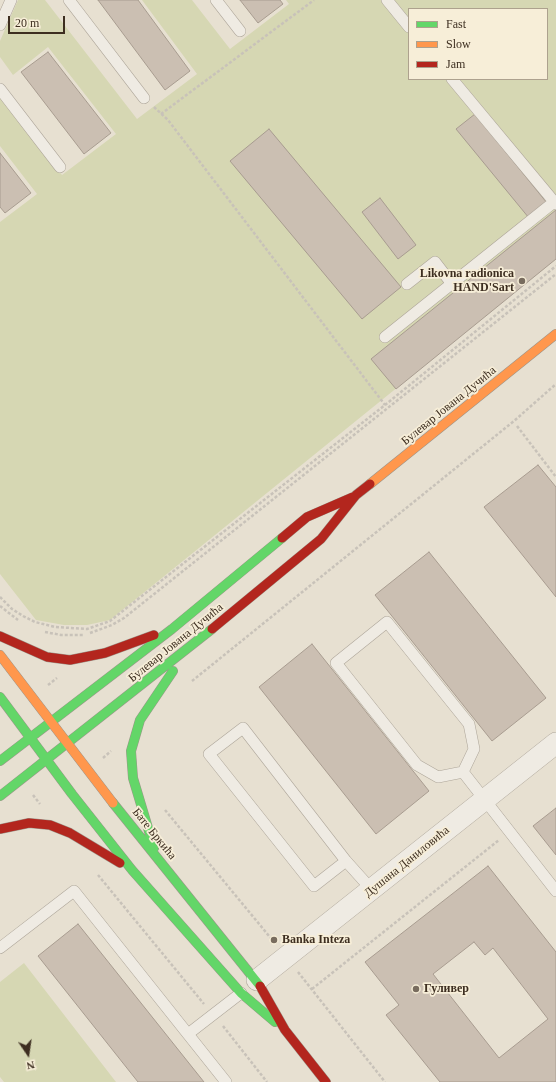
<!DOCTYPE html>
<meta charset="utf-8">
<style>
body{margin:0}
#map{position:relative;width:556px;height:1082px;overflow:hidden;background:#e7e0d1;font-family:Georgia,serif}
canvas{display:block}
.legend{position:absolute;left:408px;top:8px;width:140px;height:72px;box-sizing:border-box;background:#f7eed8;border:1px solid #ada18e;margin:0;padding:5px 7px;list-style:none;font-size:12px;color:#3d2e20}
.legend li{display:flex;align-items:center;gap:8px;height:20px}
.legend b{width:20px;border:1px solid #ada18e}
.north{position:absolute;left:8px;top:1034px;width:40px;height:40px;-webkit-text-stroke:3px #f7eed8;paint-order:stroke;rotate:167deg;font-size:11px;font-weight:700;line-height:16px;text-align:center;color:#3d2e20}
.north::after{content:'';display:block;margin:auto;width:14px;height:18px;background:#3d2e20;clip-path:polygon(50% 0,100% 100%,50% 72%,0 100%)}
.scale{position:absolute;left:8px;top:16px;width:57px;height:18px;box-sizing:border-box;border:2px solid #3d2e20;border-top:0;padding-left:5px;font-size:12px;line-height:14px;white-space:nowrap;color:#3d2e20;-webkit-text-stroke:3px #f7eed8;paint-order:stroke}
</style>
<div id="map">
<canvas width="556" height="1082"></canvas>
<ul class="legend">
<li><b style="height:5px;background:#63d668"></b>Fast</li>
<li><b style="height:5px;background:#ff974d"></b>Slow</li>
<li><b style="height:5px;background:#b3261e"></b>Jam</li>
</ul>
<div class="north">N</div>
<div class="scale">20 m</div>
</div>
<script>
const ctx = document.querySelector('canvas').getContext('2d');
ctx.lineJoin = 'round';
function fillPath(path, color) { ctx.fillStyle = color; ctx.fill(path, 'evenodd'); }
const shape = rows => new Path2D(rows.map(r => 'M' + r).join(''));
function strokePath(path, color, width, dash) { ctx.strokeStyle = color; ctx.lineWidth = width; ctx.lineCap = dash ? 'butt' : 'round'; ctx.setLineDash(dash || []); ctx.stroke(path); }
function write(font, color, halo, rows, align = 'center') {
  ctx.font = font + ' Georgia,serif'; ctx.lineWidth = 3.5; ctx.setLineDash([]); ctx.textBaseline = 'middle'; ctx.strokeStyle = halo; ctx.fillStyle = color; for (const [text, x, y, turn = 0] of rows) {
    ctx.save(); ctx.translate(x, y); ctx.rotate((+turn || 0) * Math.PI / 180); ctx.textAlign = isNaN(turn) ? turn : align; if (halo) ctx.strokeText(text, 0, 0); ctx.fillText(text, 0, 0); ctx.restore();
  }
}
const green = shape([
 [18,0,45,0,137,119,197,74,142,0,192,0,230,49,289,4,286,0,556,0,556,259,110,620,87,625,64,625,36,620,0,574,0,222,37,194,0,146,0,95,62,175,116,134,48,47,13,75,0,57,0,41],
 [409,9,547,9,547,79,409,79],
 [24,963,116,1082,4,1082,0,1077,0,982]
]);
const building = shape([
 [98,0,138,0,190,71,165,90,98,0],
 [240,0,280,0,283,4,258,23,240,0],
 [48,52,111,133,84,154,21,72,48,52],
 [475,114,547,203,529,218,456,129,475,114],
 [269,129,401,287,362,319,230,161,269,129],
 [0,153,31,193,5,213,0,207,0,153],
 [380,198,416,245,398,259,362,212,380,198],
 [556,210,556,259,396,389,371,359,556,210],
 [538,465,556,487,556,597,484,507,538,465],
 [429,552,546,698,492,741,375,595,429,552],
 [312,644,429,791,376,834,259,687,312,644],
 [556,808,556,855,533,826,556,808],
 [488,866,556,952,556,1082,440,1082,386,1015,399,1005,365,962,488,866],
 [474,942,485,955,493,948,548,1019,499,1058,433,974,474,942],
 [78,924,204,1082,138,1082,38,956,78,924]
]);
const path = shape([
 [154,107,168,120,385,405],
 [161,114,314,0],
 [517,426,556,477],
 [0,597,12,609,23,616,35,622,55,627,87,629,110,621,385,405,556,266],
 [0,606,18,620],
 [45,632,61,635,83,635],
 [90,633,112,625,124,618,556,274],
 [192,681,514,421,556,384],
 [48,685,57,678],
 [103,758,111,751],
 [33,795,40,804],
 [165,810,274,942],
 [98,875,204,1004],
 [298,972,385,1082],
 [312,989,499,840],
 [223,1026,267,1082]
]);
const lane = shape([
 [69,0,144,98],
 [216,0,240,31],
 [387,0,409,27],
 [0,25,11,0],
 [452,79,556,204],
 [0,89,60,167],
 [407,284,435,262,452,284],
 [385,337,554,202],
 [463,772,438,777,417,765,336,663,387,622,469,724,474,749,463,772,556,891],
 [346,861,314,886,209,754,243,728,346,861,372,890],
 [0,948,74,891,226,1082],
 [188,1034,241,993]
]);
const street = shape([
 [257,980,556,743]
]);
const fast = shape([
 [0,697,72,794,132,870,241,993,275,1022],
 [0,761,172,629,282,538],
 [0,796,212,629],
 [113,803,260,986],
 [154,848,133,778,131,751,140,720,173,671]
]);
const slow = shape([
 [370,484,556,334],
 [0,655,113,803]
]);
const jam = shape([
 [282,538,307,517,353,497],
 [212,629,321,539,356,495,370,484],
 [0,636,47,657,70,660,105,653,154,635],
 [0,829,29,823,50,825,70,833,120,863],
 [260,986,285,1030,326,1082]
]);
const markers = [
 [522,281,4,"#786c5e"],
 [274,940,4,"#786c5e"],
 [416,989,4,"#786c5e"]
];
const poiNames = [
 ["Likovna radionica",514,274,"right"],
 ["HAND'Sart",514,288,"right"],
 ["Banka Inteza",282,940],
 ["Гуливер",424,989]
];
const streetNames = [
 ["Булевар Јована Дучића",449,406,-39],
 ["Булевар Јована Дучића",176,643,-39],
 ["Бате Бркића",154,834,51],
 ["Душана Даниловића",407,862,-39]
];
fillPath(green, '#d6d7b3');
fillPath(building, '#cbbfb2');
strokePath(building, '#a89c90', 1);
strokePath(lane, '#ada599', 12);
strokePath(street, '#ada599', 22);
strokePath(fast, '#9c958a', 10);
strokePath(slow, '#9c958a', 10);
strokePath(jam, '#9c958a', 10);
strokePath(path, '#c8c2b9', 2.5, [3, 2]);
strokePath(lane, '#efebe3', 11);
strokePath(street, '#efebe3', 21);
strokePath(fast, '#63d668', 9);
strokePath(slow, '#ff974d', 9);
strokePath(jam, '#b3261e', 9);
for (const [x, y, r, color] of markers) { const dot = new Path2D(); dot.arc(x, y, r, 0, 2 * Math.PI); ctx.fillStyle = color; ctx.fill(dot); strokePath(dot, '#f7eed8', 1.5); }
write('bold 12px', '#3d2e20', '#f7eed8', poiNames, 'left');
write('12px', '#3d2e20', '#f7eed8', streetNames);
</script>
